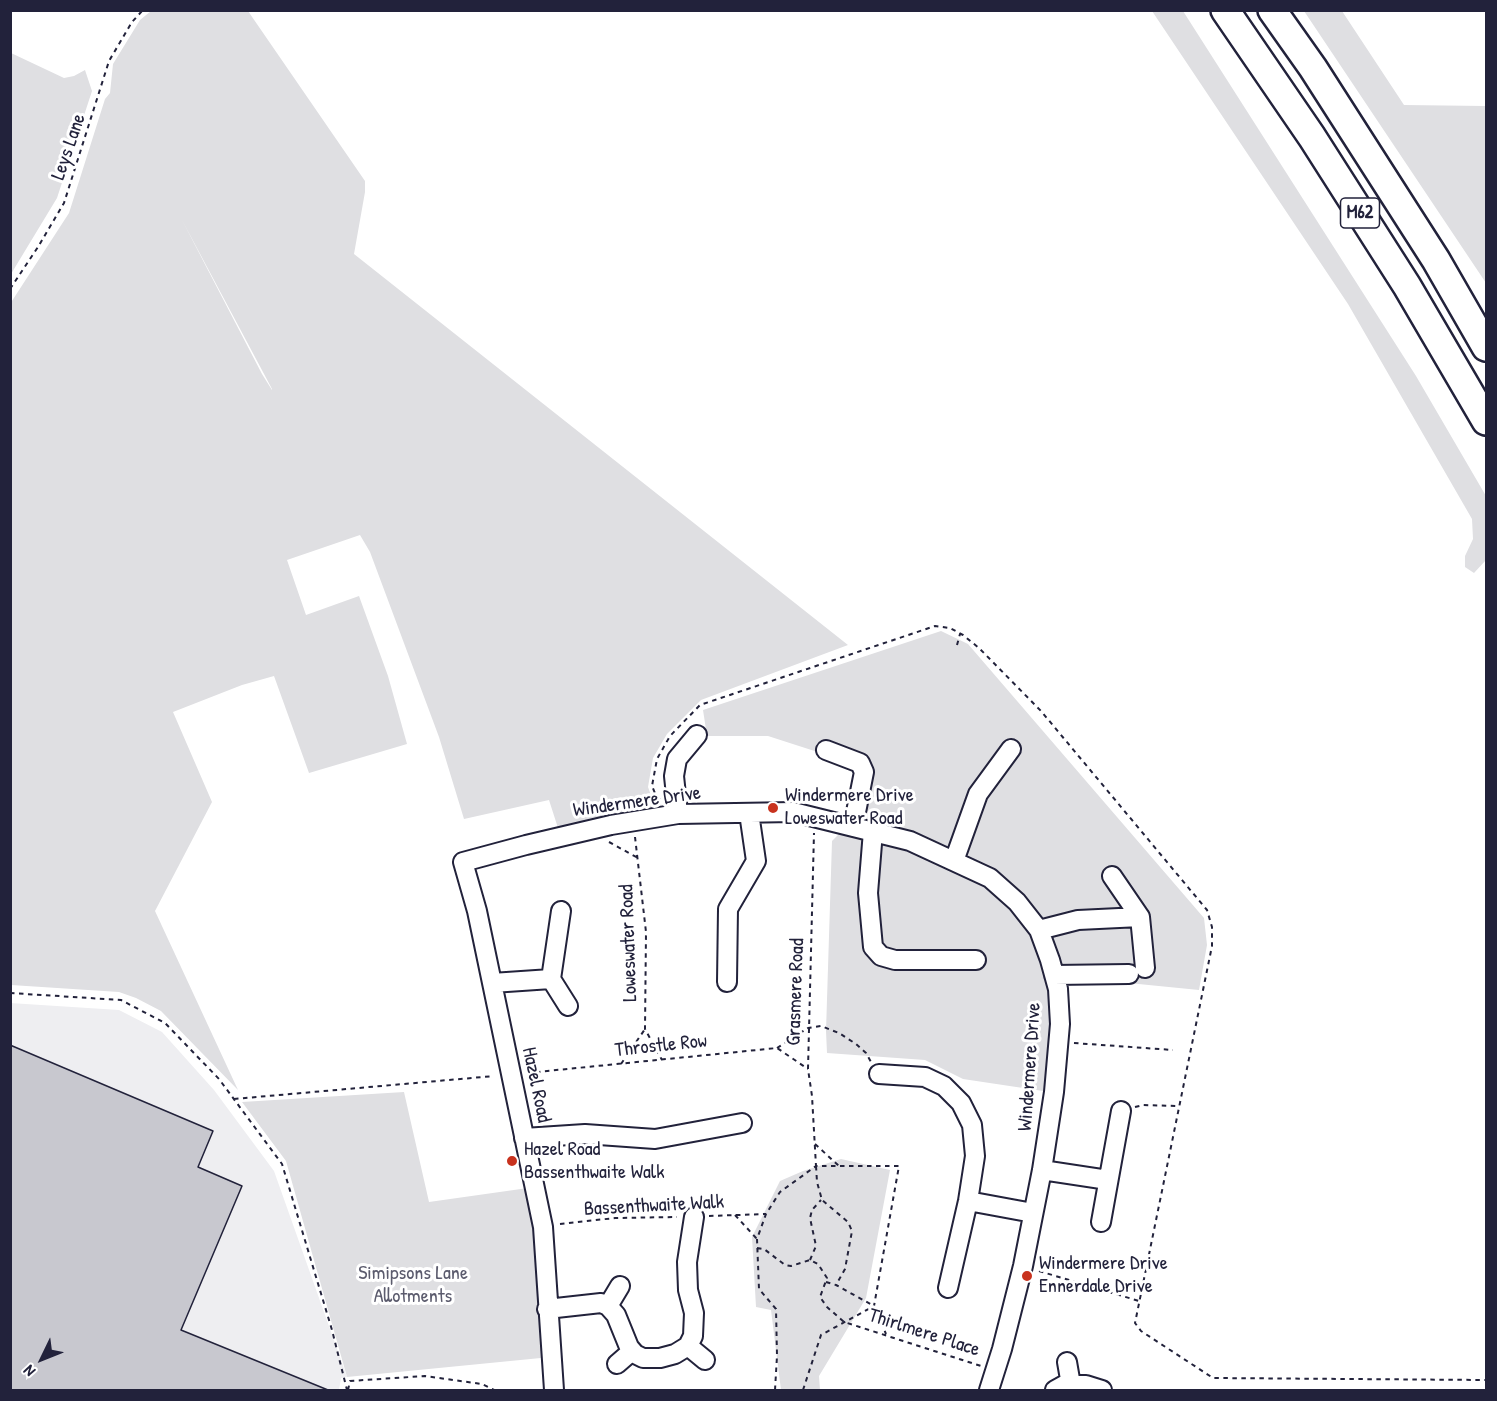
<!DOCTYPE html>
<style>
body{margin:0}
#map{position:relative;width:1497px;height:1401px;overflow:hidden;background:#fff;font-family:"Patrick Hand",sans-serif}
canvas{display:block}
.frame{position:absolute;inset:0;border:12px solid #22223b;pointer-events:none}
.north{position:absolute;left:12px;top:1329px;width:60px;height:60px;-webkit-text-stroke:4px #fff;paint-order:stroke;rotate:227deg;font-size:16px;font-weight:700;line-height:24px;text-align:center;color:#22223b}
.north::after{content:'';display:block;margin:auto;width:21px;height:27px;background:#22223b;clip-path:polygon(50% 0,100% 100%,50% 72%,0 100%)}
</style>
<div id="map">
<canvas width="1497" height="1401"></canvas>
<div class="frame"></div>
<div class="north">N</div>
</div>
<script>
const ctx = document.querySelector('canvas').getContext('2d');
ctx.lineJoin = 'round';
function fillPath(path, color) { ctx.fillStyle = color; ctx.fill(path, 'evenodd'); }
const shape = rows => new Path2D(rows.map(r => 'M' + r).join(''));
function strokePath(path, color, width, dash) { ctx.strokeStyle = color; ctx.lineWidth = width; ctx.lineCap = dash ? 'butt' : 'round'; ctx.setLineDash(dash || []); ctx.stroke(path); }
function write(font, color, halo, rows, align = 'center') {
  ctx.font = font + ' "Patrick Hand",sans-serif'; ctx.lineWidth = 6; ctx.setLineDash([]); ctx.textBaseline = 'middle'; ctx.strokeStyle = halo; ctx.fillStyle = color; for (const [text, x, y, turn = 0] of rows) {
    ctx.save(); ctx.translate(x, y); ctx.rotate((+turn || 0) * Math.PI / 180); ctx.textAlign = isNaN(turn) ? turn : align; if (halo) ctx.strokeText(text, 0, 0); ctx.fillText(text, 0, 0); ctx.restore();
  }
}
const built = shape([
 [10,1003,119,1010,162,1032,214,1090,274,1171,347,1377,341,1378,339,1390,11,1390]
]);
const green = shape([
 [151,11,248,11,365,181,365,192,354,254,848,645,701,700,667,734,653,758,648,787,653,801,662,805,658,809,558,828,549,800,464,819,439,737,370,552,360,535,287,560,306,615,359,596,388,676,407,744,309,773,274,676,242,685,173,712,212,802,155,911,238,1090,161,1011,136,998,119,992,11,985,10,304,69,213,105,99,110,93,113,64,140,20],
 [182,220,272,389,272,390,262,374],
 [1152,11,1183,11,1416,376,1486,496,1486,560,1474,573,1465,567,1465,556,1473,539,1472,519,1348,304],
 [1304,11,1342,11,1404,105,1485,106,1486,283],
 [11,53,64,78,74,76,85,70,92,91,57,198,11,274],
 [941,631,968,644,1204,918,1207,945,1199,990,1068,977,1069,1024,1063,1094,963,1079,925,1060,827,1053,826,1031,832,841,859,814,862,774,830,756,768,736,707,736,703,710],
 [404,1092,429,1202,535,1187,551,1357,347,1377,286,1161,242,1102],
 [841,1159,890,1170,866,1298,819,1376,820,1390,781,1390,771,1310,756,1307,752,1237,780,1181,803,1171]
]);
const building = shape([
 [10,1045,213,1131,198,1167,242,1186,181,1330,328,1390,10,1390,10,1045]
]);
const path = shape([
 [10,289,38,247,64,203,109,61,132,22,143,10],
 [957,645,960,634],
 [660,799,657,798,652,786,657,759,670,736,700,705,935,626,950,628,963,635,979,648,1041,711,1207,910,1212,927,1212,946,1135,1323,1141,1331,1213,1378,1486,1380],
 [635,837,646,932,645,1029,662,1060],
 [609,842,638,858],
 [10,993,121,1000,165,1023,219,1079,282,1164,332,1330,347,1390],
 [1074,1043,1173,1050],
 [777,1048,808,1028,821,1026,839,1033,856,1044,866,1053,871,1062],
 [621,1064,645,1029],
 [527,1073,777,1048,808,1069],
 [234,1099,494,1076],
 [1135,1107,1143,1105,1179,1106],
 [815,1144,839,1166],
 [816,1166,817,1182,822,1200,848,1222,852,1231,845,1269,836,1285],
 [735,1215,757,1239],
 [709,1216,766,1214],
 [560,1224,615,1218,677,1217],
 [757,1248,764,1249,785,1265,791,1266,810,1260,818,1264,827,1278,820,1297,827,1307,844,1322,981,1366],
 [810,1260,816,1246,810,1218,812,1210,821,1200],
 [1039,1271,1139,1301],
 [826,1282,836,1285,874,1306,886,1334],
 [348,1390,350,1381,425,1376,482,1384,494,1390],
 [775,1390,777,1356,776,1309,759,1289,757,1239,766,1214,780,1192,816,1166],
 [803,1390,821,1335,874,1306,899,1166,816,1166,812,1096,808,1069,814,833]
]);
const minor = shape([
 [826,750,860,763,864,772,853,827],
 [678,814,674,776,677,759,697,735],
 [873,831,868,893,873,947,881,956,895,960,976,960],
 [954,861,978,794,1011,749],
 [1112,876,1140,917,1145,968],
 [561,911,551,979,568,1006],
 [1039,930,1078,920,1140,917],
 [1054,975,1129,974],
 [727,982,728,909,756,861,749,813],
 [492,983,551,979],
 [879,1074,925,1077,944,1086,961,1103,972,1125,975,1156,968,1201,948,1288],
 [524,1138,585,1134,655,1139,742,1123],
 [1042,1170,1108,1180],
 [968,1201,1033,1213],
 [1101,1222,1121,1111],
 [608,1306,620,1286],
 [547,1309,601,1303,608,1306,616,1315,629,1347,635,1354,643,1358,660,1358,675,1354,688,1346,693,1336,694,1313,688,1290,687,1262,694,1217],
 [688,1346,705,1360],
 [1067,1362,1071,1385],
 [617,1364,632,1351],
 [554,1390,543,1227,477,911,463,862,526,845,611,825,678,814,793,812,910,841,990,878,1017,902,1039,930,1050,960,1058,989,1060,1024,1054,1092,1042,1170,1023,1266,1002,1349,989,1390],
 [1055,1390,1064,1385,1086,1385,1102,1390]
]);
const highway = shape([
 [1225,10,1312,137,1407,286,1486,421],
 [1272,10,1313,68,1436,260,1486,347]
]);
const markers = [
 [773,808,6,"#c8321e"],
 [512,1161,6,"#c8321e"],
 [1027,1276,6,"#c8321e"]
];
const shields = [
 [1360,213,39]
];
const shieldNames = [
 ["M62",1360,213]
];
const streetNames = [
 ["Leys Lane",69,147,-71],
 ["Windermere Drive",637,802,-8],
 ["Loweswater Road",629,943,-92],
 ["Grasmere Road",796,992,-88],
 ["Throstle Row",661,1046,-6],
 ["Windermere Drive",1030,1067,-86],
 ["Hazel Road",536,1085,78],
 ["Bassenthwaite Walk",654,1206,-3],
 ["Thirlmere Place",924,1333,18]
];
const poiNames = [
 ["Windermere Drive",785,796],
 ["Loweswater Road",785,819],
 ["Hazel Road",524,1150],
 ["Bassenthwaite Walk",524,1173],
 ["Windermere Drive",1039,1264],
 ["Ennerdale Drive",1039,1287]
];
const parkNames = [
 ["Simipsons Lane",413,1274],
 ["Allotments",413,1297]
];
fillPath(built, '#eeeef1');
fillPath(green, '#dfdfe2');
fillPath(building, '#c8c8cf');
strokePath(building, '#22223b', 1.5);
strokePath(minor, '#22223b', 22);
strokePath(highway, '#22223b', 32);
strokePath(path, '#22223b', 2, [4.5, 4.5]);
strokePath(minor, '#fff', 18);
strokePath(highway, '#fff', 27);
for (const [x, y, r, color] of markers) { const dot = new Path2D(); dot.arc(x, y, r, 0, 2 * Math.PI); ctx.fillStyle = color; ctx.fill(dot); strokePath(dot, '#fff', 2); }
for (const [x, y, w] of shields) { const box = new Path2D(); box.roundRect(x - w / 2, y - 15, w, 30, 4.5); ctx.fillStyle = '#fff'; ctx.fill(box); strokePath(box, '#22223b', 1.5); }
write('bold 18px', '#22223b', null, shieldNames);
write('20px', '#22223b', '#fff', streetNames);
write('20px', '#22223b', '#fff', poiNames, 'left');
write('20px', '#5b5b6d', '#fff', parkNames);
</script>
